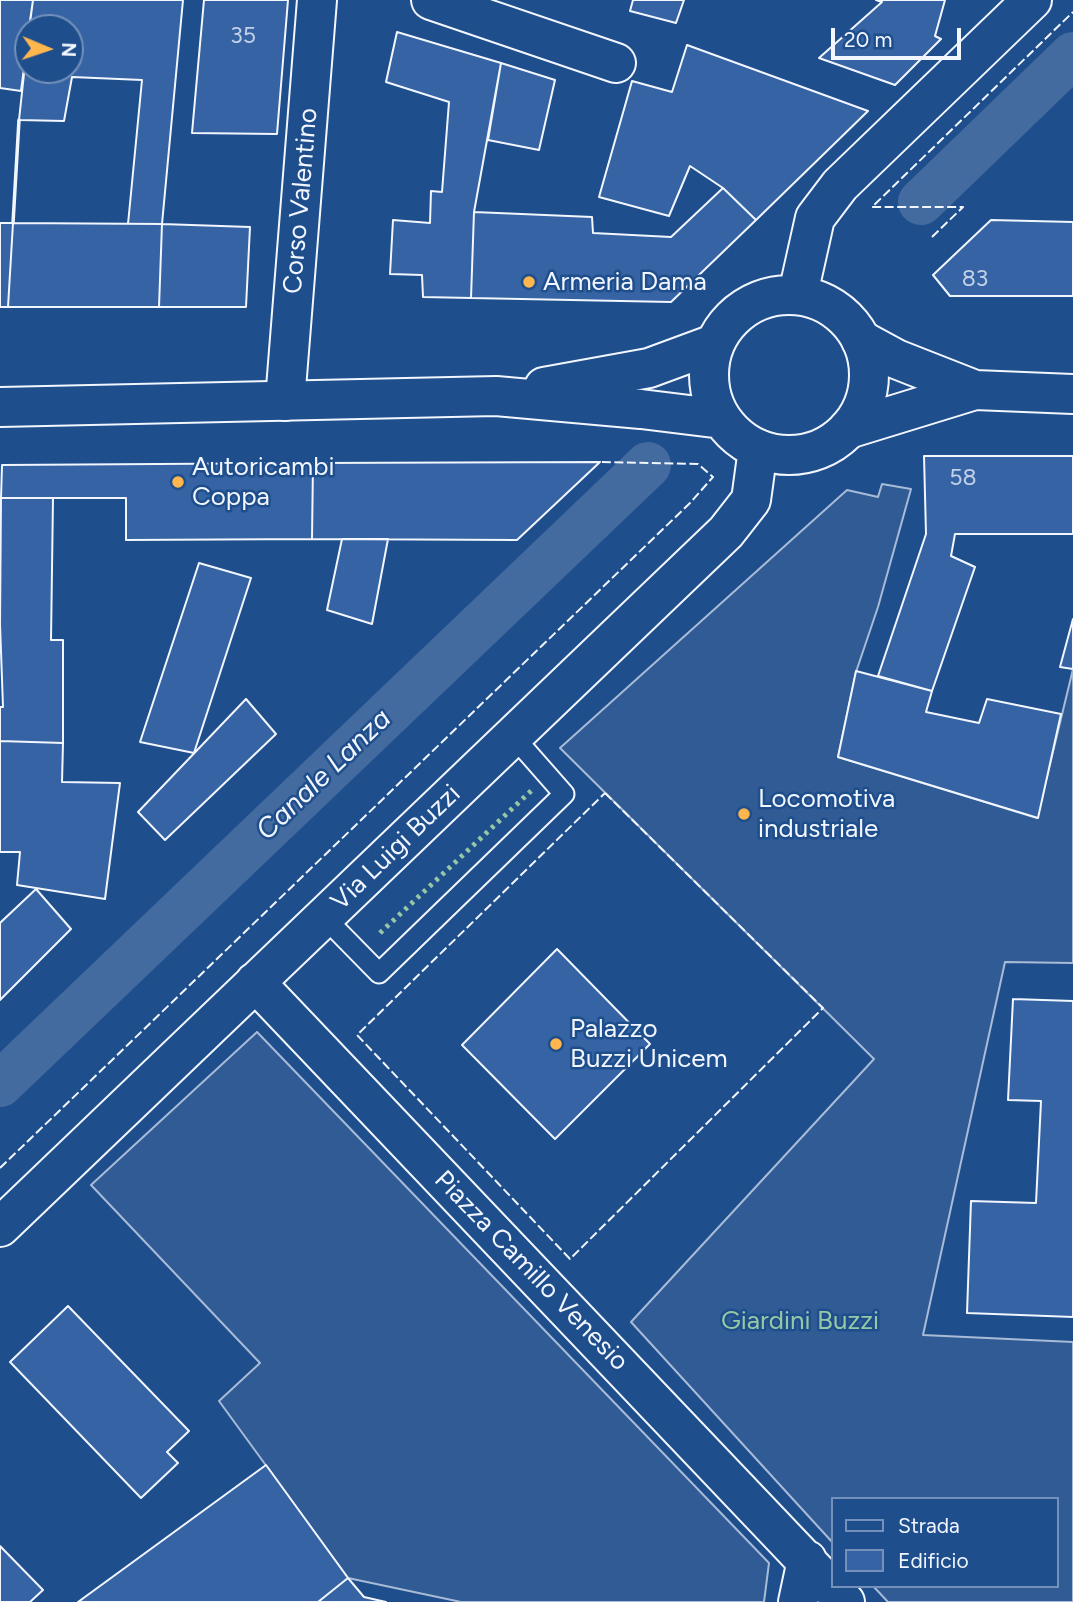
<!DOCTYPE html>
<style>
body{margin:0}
#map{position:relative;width:1073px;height:1602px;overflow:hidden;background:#1f4e8c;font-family:Figtree,sans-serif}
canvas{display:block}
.legend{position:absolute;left:831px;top:1497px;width:228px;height:91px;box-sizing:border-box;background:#1f4e8c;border:2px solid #7391ba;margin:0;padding:9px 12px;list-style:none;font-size:21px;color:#f2f6ff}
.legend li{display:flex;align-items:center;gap:14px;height:35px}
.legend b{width:35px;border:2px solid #7391ba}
.north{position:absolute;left:14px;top:14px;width:70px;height:70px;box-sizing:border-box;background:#1f4e8c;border:2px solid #7391ba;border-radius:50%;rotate:92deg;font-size:19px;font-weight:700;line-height:28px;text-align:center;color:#f2f6ff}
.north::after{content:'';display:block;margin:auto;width:24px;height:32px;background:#ffb74d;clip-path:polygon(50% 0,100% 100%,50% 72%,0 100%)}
.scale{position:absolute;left:831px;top:28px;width:130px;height:32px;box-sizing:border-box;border:4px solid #f2f6ff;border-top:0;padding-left:9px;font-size:21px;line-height:24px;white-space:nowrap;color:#f2f6ff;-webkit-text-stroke:5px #1f4e8c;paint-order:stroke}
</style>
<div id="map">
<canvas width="1073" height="1602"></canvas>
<ul class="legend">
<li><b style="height:9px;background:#1f4e8c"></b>Strada</li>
<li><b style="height:19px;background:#3563a3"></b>Edificio</li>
</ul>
<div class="north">N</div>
<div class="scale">20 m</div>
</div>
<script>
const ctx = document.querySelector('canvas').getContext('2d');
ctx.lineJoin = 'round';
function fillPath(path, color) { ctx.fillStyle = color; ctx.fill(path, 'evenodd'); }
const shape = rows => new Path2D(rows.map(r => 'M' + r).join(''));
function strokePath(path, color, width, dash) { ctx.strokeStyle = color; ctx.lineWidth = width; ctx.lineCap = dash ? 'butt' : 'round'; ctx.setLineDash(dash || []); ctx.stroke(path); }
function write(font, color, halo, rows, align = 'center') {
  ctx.font = font + ' Figtree,sans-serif'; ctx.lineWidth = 5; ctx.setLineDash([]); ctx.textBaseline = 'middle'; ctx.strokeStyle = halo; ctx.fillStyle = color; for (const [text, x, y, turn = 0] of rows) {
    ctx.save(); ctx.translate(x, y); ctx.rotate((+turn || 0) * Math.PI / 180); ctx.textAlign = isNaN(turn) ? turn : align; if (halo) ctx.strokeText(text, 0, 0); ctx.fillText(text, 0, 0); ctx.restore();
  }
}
const built = shape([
 [882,484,911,489,878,607,856,672,838,757,1037,818,1073,669,1073,963,1005,962,923,1335,1073,1342,1073,1602,888,1602,873,1586,1057,1586,1057,1499,833,1499,833,1543,631,1322,874,1059,560,748,847,490,878,497,882,484],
 [257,1032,769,1563,764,1602,461,1602,348,1578,219,1401,260,1363,91,1185,257,1032]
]);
const canal = shape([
 [921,202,1073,55],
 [0,1084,648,465]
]);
const building = shape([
 [0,0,33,0,21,91,0,88,0,0],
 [33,0,183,0,162,224,128,224,142,80,72,77,64,121,19,120,28,37,28,70,70,70,70,28,29,28,33,0],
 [204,0,288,0,277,134,192,133,204,0],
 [633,0,684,0,676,23,630,11,633,0],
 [876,0,945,0,935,36,941,39,895,85,819,58,882,2,876,0],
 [397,32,501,63,474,212,471,298,423,297,422,275,390,274,393,220,430,223,431,191,442,192,449,102,386,82,397,32],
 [687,45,868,111,756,220,723,188,690,166,669,216,599,197,632,81,672,92,687,45],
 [501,63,555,80,539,150,488,140,501,63],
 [723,188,756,220,671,302,471,298,474,212,592,217,593,233,671,237,723,188],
 [991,220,1073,222,1073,296,950,296,933,275,991,220],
 [0,223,13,223,8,307,0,307,0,223],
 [13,223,162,224,159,307,8,307,13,223],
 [162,224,250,227,246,307,159,307,162,224],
 [924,456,1073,456,1073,534,955,534,951,556,975,567,932,691,878,676,926,534,924,456],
 [600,462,517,540,312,539,313,463,600,462],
 [313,463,312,539,126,540,126,498,1,498,2,465,313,463],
 [1,498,53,498,51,640,63,640,63,743,0,741,0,707,3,707,0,624,1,498],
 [342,539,388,539,372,624,327,610,342,539],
 [199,563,251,578,194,753,140,742,199,563],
 [1073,619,1073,669,1060,667,1073,619],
 [856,671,932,691,926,712,979,723,987,699,1061,714,1038,818,838,757,856,671],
 [246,699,276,734,165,840,138,812,246,699],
 [0,741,63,743,62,782,120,783,105,899,17,885,20,852,0,852,0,741],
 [36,889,71,929,0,1000,0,923,36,889],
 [557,949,650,1044,555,1139,462,1045,557,949],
 [1013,999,1073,1001,1073,1317,967,1313,971,1201,1036,1203,1041,1101,1008,1100,1013,999],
 [68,1306,189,1431,167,1452,178,1463,141,1498,10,1362,68,1306],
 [266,1465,348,1578,318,1602,78,1602,266,1465],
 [0,1546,43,1590,30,1602,0,1602,0,1546],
 [348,1578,364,1597,386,1602,318,1602,348,1578]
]);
const service = shape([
 [324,917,379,973,564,794,513,736]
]);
const minor = shape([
 [431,0,616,63],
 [285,401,317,0],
 [255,982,845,1602],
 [0,1227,726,532,751,500,758,449],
 [798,1602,807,1560]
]);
const secondary = shape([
 [861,340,896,359,975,390],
 [848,429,975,390,1073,394]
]);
const primary = shape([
 [798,294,815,218,840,185,1032,0],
 '709 375a80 80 0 1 1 160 0a80 80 0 1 1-160 0Z',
 [544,387,649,368,714,344],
 [0,407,496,396,641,409,722,419]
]);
const hedge = shape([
 [380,933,532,790]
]);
const fence = shape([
 [932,237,963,207,872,207,1073,12],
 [605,793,823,1008,570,1259,357,1035,605,793],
 [0,1168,690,503,713,477,698,464,600,462]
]);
const wall = shape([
 [13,223,19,120]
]);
const markers = [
 [529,282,7,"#ffb74d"],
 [178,482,7,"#ffb74d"],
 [744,814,7,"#ffb74d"],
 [556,1044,7,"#ffb74d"]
];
const numberNames = [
 ["35",243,36],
 ["83",975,279],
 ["58",963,478]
];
const streetNames = [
 ["Corso Valentino",301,201,-85],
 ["Via Luigi Buzzi",396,848,-44],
 ["Piazza Camillo Venesio",531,1271,46]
];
const poiNames = [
 ["Armeria Dama",543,282],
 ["Autoricambi",192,467],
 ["Coppa",192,497],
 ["Locomotiva",758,799],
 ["industriale",758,829],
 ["Palazzo",570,1029],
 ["Buzzi Unicem",570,1059]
];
const parkNames = [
 ["Giardini Buzzi",800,1321]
];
const waterNames = [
 ["Canale Lanza",324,775,-44]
];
fillPath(built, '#305b95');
strokePath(built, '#a8bbd7', 2);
strokePath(canal, '#446ba0', 46);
fillPath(building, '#3563a3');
strokePath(building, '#f2f6ff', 2);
strokePath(service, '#f2f6ff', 23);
strokePath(minor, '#f2f6ff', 42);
strokePath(secondary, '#f2f6ff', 42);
strokePath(primary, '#f2f6ff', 42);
strokePath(service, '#1f4e8c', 19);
strokePath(minor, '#1f4e8c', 38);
strokePath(secondary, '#1f4e8c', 38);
strokePath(primary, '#1f4e8c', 38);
strokePath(hedge, '#97c8a6', 5, [3.5, 5]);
strokePath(fence, '#f2f6ff', 2, [9, 3.5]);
strokePath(wall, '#f2f6ff', 3.5);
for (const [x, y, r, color] of markers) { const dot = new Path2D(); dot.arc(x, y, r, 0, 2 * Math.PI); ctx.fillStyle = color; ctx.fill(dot); strokePath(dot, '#1f4e8c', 2.5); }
write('23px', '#c3d1e8', null, numberNames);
write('26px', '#f2f6ff', '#1f4e8c', streetNames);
write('26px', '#f2f6ff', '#1f4e8c', poiNames, 'left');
write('26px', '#97c8a6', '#1f4e8c', parkNames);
write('italic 28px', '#f2f6ff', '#1f4e8c', waterNames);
</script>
